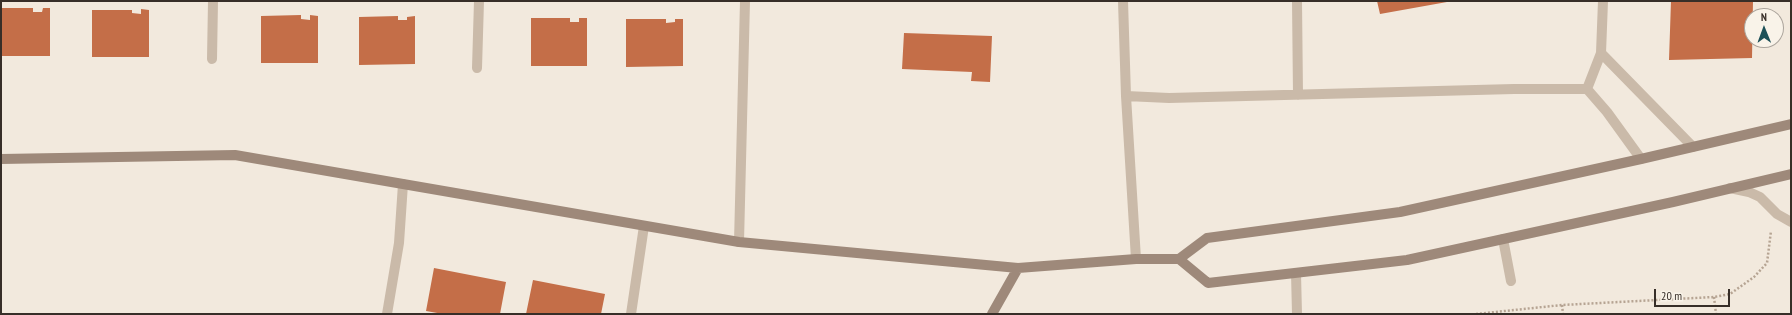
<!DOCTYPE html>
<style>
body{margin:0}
#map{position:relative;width:1792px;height:315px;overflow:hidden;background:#f2e9dd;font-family:"PT Sans Narrow",sans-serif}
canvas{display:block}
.frame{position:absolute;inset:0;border:2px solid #372e28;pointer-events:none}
.north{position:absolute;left:1744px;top:8px;width:40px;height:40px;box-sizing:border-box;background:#f9f3e9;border:1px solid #aba49c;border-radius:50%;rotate:359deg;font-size:11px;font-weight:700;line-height:16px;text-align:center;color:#372e28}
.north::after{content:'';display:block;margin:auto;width:14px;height:18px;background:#1e5158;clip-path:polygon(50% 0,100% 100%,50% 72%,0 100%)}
.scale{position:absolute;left:1654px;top:289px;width:76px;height:18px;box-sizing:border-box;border:2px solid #372e28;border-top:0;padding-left:5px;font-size:12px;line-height:14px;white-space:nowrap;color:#372e28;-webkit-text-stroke:3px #f9f3e9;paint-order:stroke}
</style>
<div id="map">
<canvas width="1792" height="315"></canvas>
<div class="frame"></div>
<div class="north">N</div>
<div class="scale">20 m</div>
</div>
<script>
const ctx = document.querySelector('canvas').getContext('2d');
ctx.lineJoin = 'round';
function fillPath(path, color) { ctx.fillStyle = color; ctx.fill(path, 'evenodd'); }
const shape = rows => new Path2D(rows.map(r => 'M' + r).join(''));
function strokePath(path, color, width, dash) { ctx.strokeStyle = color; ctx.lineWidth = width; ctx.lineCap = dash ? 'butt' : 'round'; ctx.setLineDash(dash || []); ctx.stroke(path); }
const building = shape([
 [1377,1,1447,1,1447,2,1380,14],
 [1671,1,1753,1,1752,58,1669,60],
 [1,8,33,8,33,12,42,12,43,8,50,8,50,56,1,56],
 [141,9,149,10,149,57,92,57,92,10,132,10,132,13,141,14],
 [301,15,301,19,310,20,310,15,318,16,318,63,261,63,261,16],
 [398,16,398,20,407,20,407,17,415,16,415,64,359,65,359,17],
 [531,18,570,18,570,22,579,22,579,18,587,18,587,66,531,66],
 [626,19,666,19,666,23,675,22,675,19,683,19,683,66,626,67],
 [904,33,992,36,990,82,971,81,972,72,902,69],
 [434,268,506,282,500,314,443,314,426,311],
 [533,280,605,294,601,314,526,314]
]);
const path = shape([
 [1714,297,1716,314],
 [1562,305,1563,314],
 [1476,314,1562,305,1714,297,1730,294,1754,277,1767,263,1771,231]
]);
const lane = shape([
 [212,59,213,1],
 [477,68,479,1],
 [739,242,745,1],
 [1296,273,1297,314]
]);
const street = shape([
 [1123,1,1126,96,1169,98,1514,89,1587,89,1607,112,1641,159],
 [1297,1,1298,95],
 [1601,53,1693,147],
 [1587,89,1601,53,1603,1],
 [1126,96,1136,259],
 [1730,188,1749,192,1760,197,1777,214,1791,222],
 [1503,239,1511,281],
 [387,314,399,243,403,184],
 [631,314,644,226]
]);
const secondary = shape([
 [1,159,235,155,739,242,1018,268,1136,259,1179,259,1207,238,1400,212,1641,159,1791,124],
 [1179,259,1208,283,1407,260,1673,202,1791,174],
 [992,314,1018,268]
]);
fillPath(building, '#c46e48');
strokePath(path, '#b6a493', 2.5, [2, 2]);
strokePath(lane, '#cabaa9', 10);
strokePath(street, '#cabaa9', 10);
strokePath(secondary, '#9e897a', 10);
</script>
